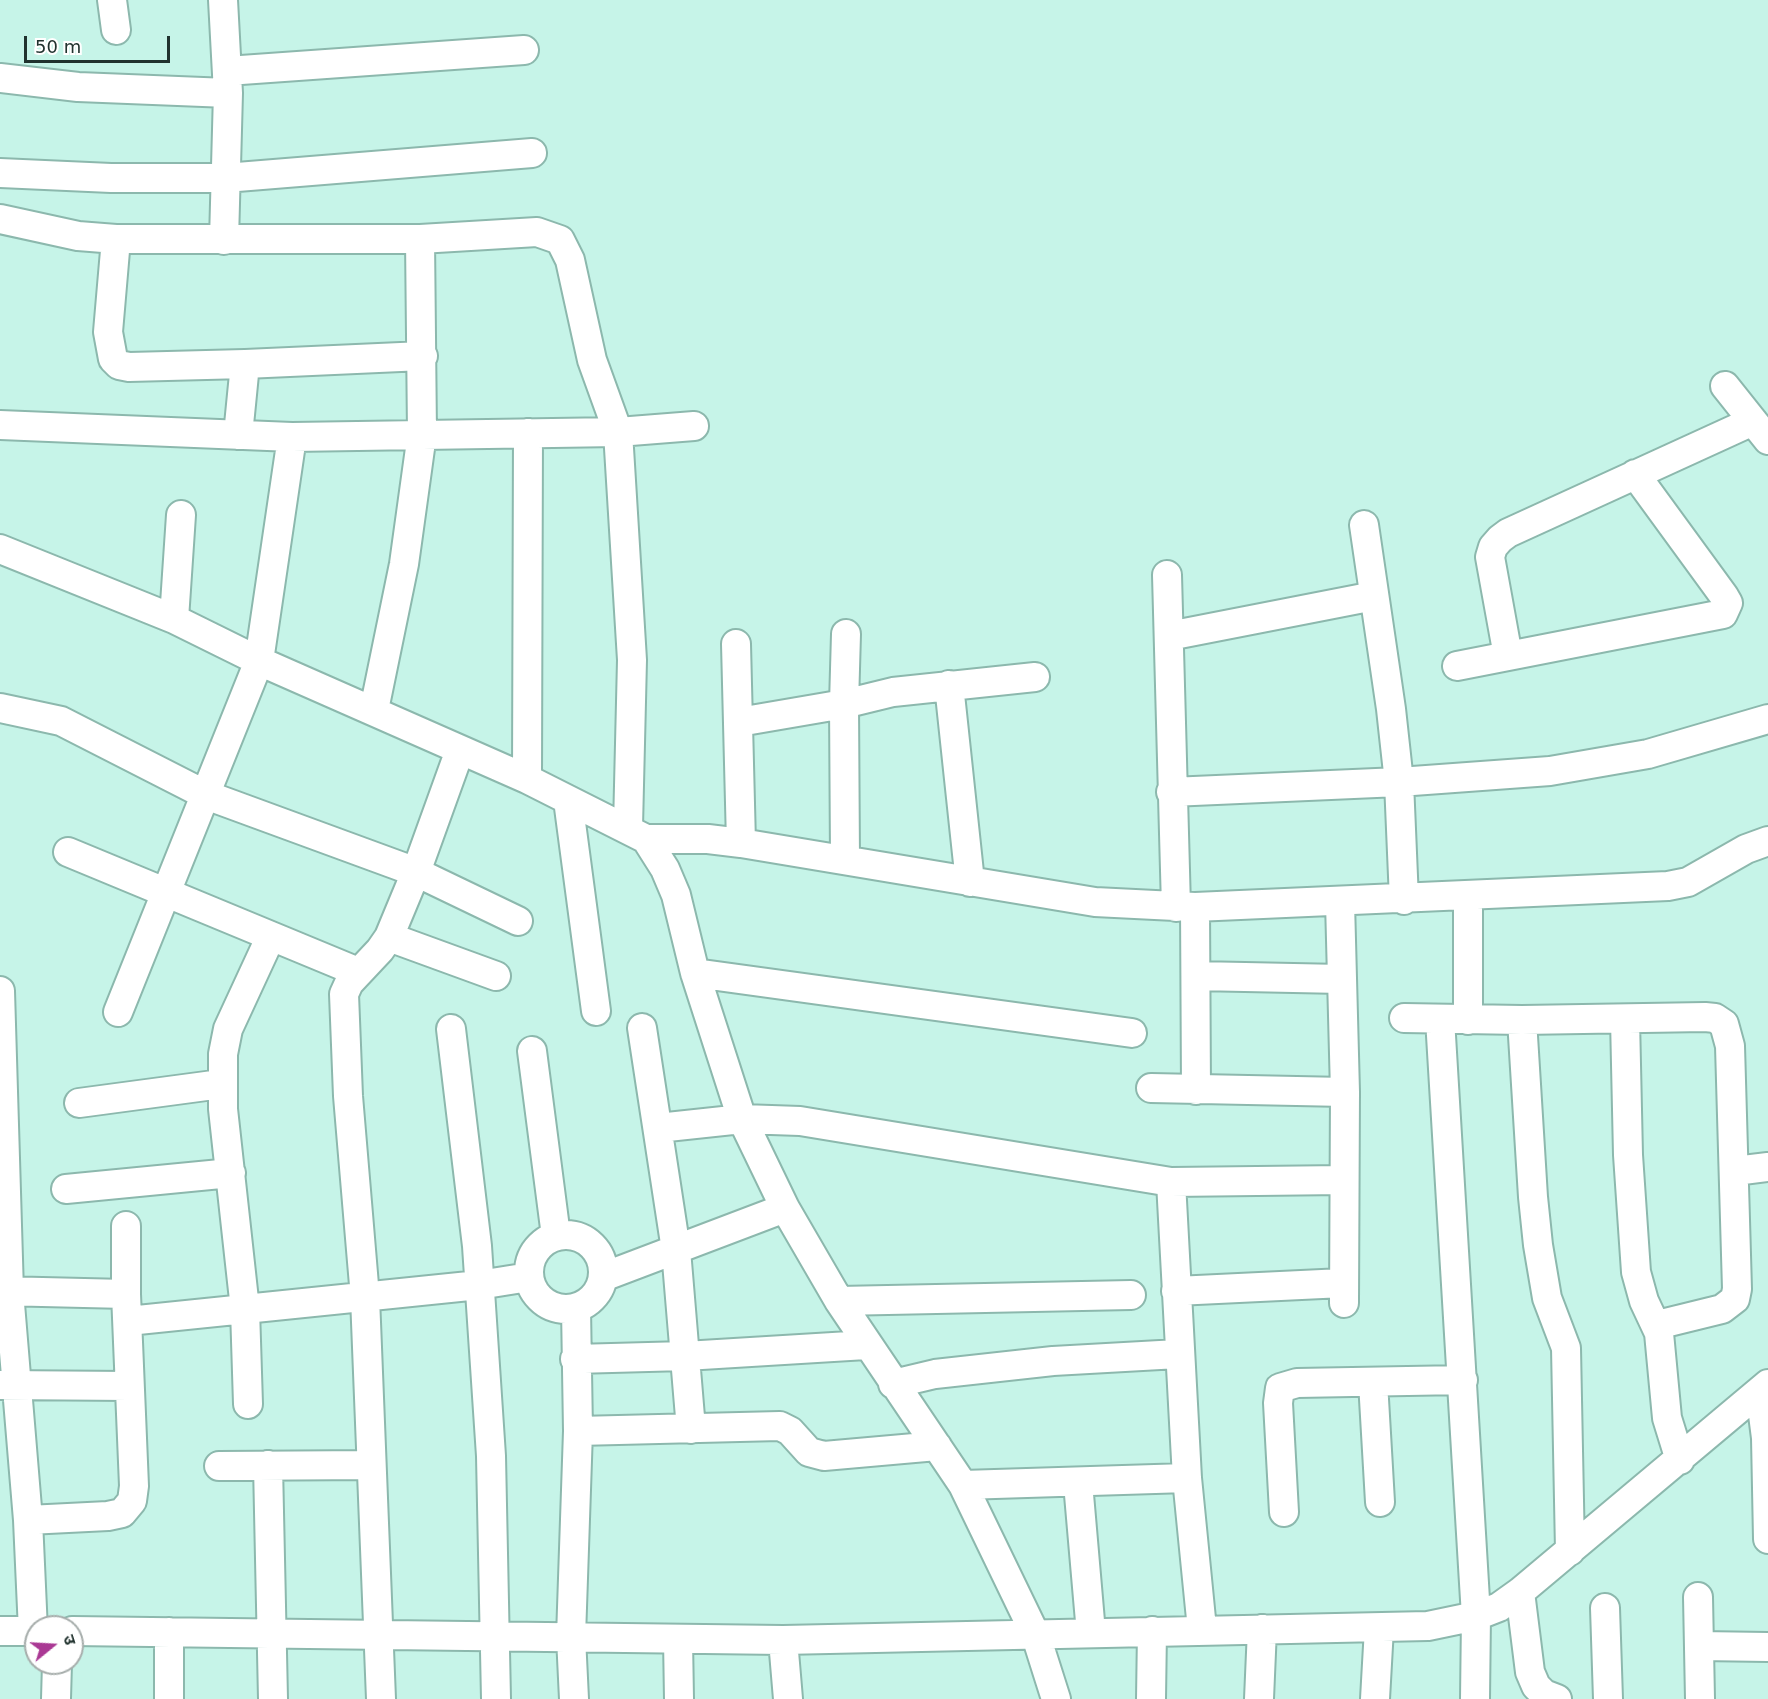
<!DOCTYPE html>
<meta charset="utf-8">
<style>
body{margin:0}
#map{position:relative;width:1768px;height:1699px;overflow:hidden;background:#c6f4e8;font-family:"DejaVu Sans","Noto Sans Devanagari",sans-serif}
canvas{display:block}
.north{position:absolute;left:24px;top:1615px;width:60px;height:60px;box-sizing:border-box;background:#fff;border:2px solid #a6adab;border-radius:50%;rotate:72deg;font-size:16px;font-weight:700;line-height:24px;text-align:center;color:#20322e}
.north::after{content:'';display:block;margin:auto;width:21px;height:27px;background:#aa3994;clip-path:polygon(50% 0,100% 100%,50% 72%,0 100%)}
.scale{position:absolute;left:24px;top:36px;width:146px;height:27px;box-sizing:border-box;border:3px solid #20322e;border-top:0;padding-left:8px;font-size:18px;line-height:21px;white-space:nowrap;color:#20322e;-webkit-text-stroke:4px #fff;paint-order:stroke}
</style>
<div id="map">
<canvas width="1768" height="1699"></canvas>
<div class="north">उ</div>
<div class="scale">50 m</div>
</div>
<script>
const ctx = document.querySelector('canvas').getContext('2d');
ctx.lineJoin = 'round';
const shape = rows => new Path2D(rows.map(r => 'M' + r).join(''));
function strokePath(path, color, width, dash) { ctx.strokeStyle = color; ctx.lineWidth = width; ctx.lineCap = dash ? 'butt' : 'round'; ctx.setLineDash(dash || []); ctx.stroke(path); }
const minor = shape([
 [112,0,116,30],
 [223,0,228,93,224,240],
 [227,71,524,50],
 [0,78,78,87,228,93],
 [0,173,111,178,225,178,532,153],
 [0,219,78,236,116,239,420,239,537,232,560,240,570,260,592,360,618,432,632,660,628,827],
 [116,239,108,332,113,359,119,365,129,367,245,364,423,356],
 [1725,386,1768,440],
 [0,425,292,437,618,432,694,426],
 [238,435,245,364],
 [1364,525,1391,709,1399,782,1404,900],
 [0,549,174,619,259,661,527,779,646,839,665,869,676,895,695,973,742,1119,785,1208,839,1301,963,1485,1036,1636,1056,1699],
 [1167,575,1176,907],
 [174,619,181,515],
 [1169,636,1374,596],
 [736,644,741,843],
 [1508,656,1490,557,1493,547,1500,539,1508,533,1753,421],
 [1457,666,1723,614,1728,603,1724,596,1635,474],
 [949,685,970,882],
 [0,708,61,721,206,795,416,872,518,921],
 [374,710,404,564,422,434,420,239],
 [739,722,844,704,893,692,1035,677],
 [527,779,528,433],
 [1171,792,1399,782,1550,771,1648,754,1768,719],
 [568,800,596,1011],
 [646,839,708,839,741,843,1095,902,1195,907,1668,886,1688,882,1746,849,1768,841],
 [68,852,358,972],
 [845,859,844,704,846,634],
 [1340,902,1345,1092,1344,1303],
 [1195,907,1196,1090],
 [389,937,496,976],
 [695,973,1132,1033],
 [1196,976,1342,979],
 [0,991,9,1292,28,1520,33,1631],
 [118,1012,259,661,292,437],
 [1404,1018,1522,1020,1705,1017,1715,1018,1724,1024,1730,1046,1737,1289,1735,1299,1722,1309,1657,1325],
 [1440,1019,1476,1616,1475,1699],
 [1625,1019,1628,1155,1636,1272,1644,1301,1659,1333,1667,1418,1680,1460],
 [1468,1020,1468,896],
 [1522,1020,1533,1197,1538,1245,1547,1298,1566,1348,1570,1551],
 [642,1028,676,1250,691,1429],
 [451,1029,477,1246,491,1456,496,1699],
 [532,1051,556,1236],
 [1151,1088,1345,1092],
 [79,1103,221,1084],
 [658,1128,742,1119,800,1121,1171,1182,1343,1180],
 [1735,1171,1768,1167],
 [1171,1182,1187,1478,1202,1629],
 [66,1189,231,1173],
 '529 1272a37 37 0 1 1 74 0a37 37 0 1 1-74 0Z',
 [603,1277,785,1208],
 [0,1291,126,1294],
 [1176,1291,1343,1283],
 [839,1301,1131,1295],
 [128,1321,479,1285,529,1277],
 [575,1359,685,1356,866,1345],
 [1373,1382,1380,1502],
 [893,1384,935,1374,1053,1361,1178,1354],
 [0,1385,129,1386],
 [1760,1391,1766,1438,1768,1539],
 [248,1404,245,1309,223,1109,223,1054,228,1029,271,936],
 [578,1431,780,1426,790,1431,809,1452,824,1456,937,1446],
 [268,1465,273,1699],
 [219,1466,371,1465],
 [1078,1483,1091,1633],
 [963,1485,1187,1478],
 [1284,1512,1278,1403,1280,1388,1297,1383,1463,1380],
 [28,1520,108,1516,122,1513,132,1501,134,1486,126,1294,126,1226],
 [1520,1592,1530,1672,1536,1686,1544,1694,1557,1699],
 [1698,1597,1700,1699],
 [1605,1608,1608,1699],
 [0,1631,36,1631],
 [72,1631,783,1640,1428,1626,1476,1616,1499,1607,1520,1592,1768,1384],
 [169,1632,169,1699],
 [678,1639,679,1699],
 [783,1640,788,1699],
 [1700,1646,1768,1647],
 [56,1699,57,1663],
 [381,1699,365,1297,348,1096,344,994,349,983,380,950,389,937,416,872,460,750],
 [574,1699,571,1637,578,1431,576,1308],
 [1151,1699,1152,1631],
 [1259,1699,1262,1629],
 [1375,1699,1379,1628]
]);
strokePath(minor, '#8cb8ad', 32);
strokePath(minor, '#fff', 28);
</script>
